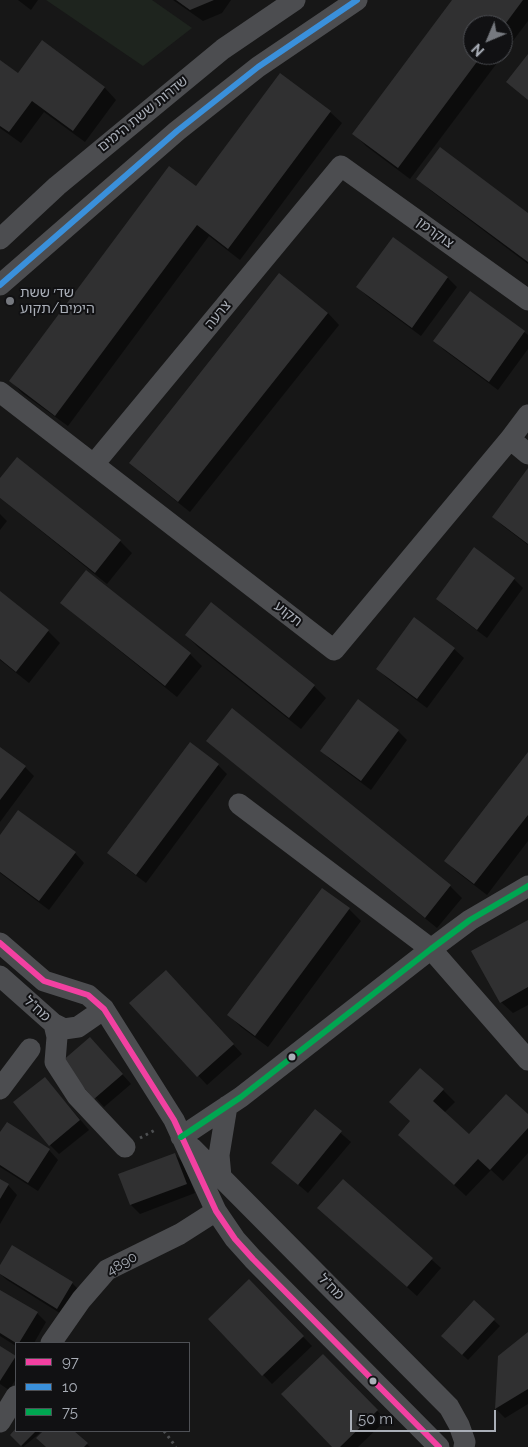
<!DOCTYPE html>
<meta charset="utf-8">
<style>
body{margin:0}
#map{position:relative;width:528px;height:1447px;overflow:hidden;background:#171717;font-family:Raleway,sans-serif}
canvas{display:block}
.legend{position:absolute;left:15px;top:1342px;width:175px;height:90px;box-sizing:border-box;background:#111113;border:1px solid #4e5055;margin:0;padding:6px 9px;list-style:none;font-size:15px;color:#a9aeb7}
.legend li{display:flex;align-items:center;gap:10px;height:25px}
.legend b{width:25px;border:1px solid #4e5055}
.north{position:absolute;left:463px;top:15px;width:50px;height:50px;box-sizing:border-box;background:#111113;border:1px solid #4e5055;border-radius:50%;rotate:225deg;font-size:14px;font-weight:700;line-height:20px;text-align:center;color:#a9aeb7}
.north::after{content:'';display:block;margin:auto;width:18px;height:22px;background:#76797f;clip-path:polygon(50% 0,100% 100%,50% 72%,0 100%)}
.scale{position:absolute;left:350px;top:1410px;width:146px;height:22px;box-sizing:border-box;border:2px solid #a9aeb7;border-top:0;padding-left:6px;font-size:15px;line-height:18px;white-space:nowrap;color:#a9aeb7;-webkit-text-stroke:4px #111113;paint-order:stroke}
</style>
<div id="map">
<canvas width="528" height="1447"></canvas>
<ul class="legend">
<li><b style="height:6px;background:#f240a1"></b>97</li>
<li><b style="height:6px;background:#3a90db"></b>10</li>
<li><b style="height:6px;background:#00a651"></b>75</li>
</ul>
<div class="north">N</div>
<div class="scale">50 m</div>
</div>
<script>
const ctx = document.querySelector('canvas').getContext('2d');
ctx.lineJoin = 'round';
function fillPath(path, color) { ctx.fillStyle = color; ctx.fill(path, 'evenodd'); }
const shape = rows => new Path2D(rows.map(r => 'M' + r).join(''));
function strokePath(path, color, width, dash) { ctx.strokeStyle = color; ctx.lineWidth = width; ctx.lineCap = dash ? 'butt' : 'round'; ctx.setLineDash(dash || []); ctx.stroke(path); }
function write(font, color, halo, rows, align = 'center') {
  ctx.font = font + ' Raleway,"Noto Sans Hebrew",sans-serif'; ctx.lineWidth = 4; ctx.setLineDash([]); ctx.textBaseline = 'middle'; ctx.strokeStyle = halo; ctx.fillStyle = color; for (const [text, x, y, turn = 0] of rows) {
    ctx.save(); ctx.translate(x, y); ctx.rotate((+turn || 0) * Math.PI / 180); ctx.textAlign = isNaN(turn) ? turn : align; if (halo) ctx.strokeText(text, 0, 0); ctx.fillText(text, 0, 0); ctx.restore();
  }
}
const green = shape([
 [46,0,152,0,192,28,143,66]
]);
const shadow = shape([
 [18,0,38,0,31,10],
 [173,0,231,0,222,13,203,21],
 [453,0,528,0,528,21,503,54,503,25,473,25,473,55,503,55,410,179,366,146,354,134],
 [42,42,105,88,116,100,85,142,44,112,21,143,0,128,0,62,18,75],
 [330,112,342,123,240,260,209,236,68,426,22,393,11,381,196,188],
 [418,179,528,214,528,264,430,190],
 [393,239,448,278,457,287,421,336,367,296,358,287],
 [279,275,328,313,339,325,190,512,142,474,130,462],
 [470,293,528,335,528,349,498,390,444,350,435,341],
 [17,459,120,541,132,553,107,584,0,498,0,480],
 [528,470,528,545,503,526,493,517],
 [0,514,7,521,0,530],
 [474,549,514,579,523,588,487,638,447,608,437,599],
 [0,593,48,631,60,643,29,683,0,660],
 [62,603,190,654,202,666,177,697,74,614],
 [211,604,314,686,326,698,301,729,198,647,186,635],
 [454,649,464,658,427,708,387,678,378,669],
 [233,710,450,886,462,898,437,928,220,752,208,741],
 [398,731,407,740,371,790,331,760,321,751],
 [0,748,25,767,34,776,0,822],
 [528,754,528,841,487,895,457,872,446,861],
 [218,765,227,774,146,883,118,862,109,853],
 [19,811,75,853,84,863,49,910,0,873,0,837],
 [322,889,349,909,361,921,268,1047,241,1027,229,1015],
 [528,921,528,1005,513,1013,501,1002],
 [175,981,242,1054,207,1085,131,1003],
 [99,1048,131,1084,104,1107,63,1062],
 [45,1078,89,1130,59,1154,50,1145],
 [443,1090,455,1102,444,1113,469,1136,528,1116,528,1153,503,1181,491,1170,466,1196,400,1135],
 [315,1111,351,1142,308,1193,273,1163],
 [0,1135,49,1150,58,1160,38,1191,0,1167],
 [175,1154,184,1164,195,1193,140,1214,131,1205],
 [0,1181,8,1185,17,1195,0,1224],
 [343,1181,441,1268,417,1296,328,1217],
 [0,1267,72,1283,81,1292,66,1317,7,1280,0,1274],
 [249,1281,312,1346,272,1384,209,1319],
 [0,1291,37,1313,46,1322,34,1343,16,1343,16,1346,0,1336],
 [474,1302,500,1326,468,1360,443,1336],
 [528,1333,528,1404,505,1418,496,1409,499,1356],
 [0,1347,16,1359,16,1379,9,1390,0,1384],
 [323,1355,386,1420,358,1447,334,1447],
 [16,1430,38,1431,40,1433,23,1447,11,1435],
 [44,1431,72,1431,90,1447,48,1447,42,1433]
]);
const building = shape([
 [176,0,214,0,190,10],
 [452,0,523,0,503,27,503,25,473,25,473,55,482,55,398,168,352,134],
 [42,40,105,87,73,131,32,101,9,132,0,126,0,60,18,73],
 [528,54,528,100,506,82],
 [280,73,331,111,228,249,197,225,55,416,9,381,169,166,196,186],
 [440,147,528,213,528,262,416,179],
 [393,237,448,277,412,328,356,287],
 [279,273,328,313,178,502,129,463],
 [470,291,525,331,489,382,433,341],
 [17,457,121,540,95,573,0,498,0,478],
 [528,468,528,544,492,517],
 [474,547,515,578,477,630,436,599],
 [86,570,191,653,165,686,60,603],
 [0,591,49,630,16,672,0,659],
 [211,602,315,685,289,718,185,635],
 [414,617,455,648,417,699,376,669],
 [358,699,399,730,361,781,320,751],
 [232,708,451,885,425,918,206,741],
 [190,742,219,764,136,875,107,853],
 [0,747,26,766,0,800],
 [528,752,528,815,474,884,444,861],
 [18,810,76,852,39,901,0,872,0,835],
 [322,888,350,908,255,1036,227,1015],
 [528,920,528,987,500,1003,471,951],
 [166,970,234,1044,197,1077,129,1003],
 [90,1037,123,1074,94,1099,61,1062],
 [420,1068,444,1089,433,1101,469,1134,506,1094,528,1114,528,1128,490,1170,478,1159,454,1185,398,1135,410,1121,389,1102],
 [45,1077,80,1120,49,1146,13,1102],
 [315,1109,342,1131,298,1185,271,1163],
 [7,1122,50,1149,28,1183,0,1165,0,1132],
 [175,1153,187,1184,130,1205,118,1174],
 [0,1179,9,1184,0,1199],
 [343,1179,433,1258,407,1287,317,1208],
 [12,1245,73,1282,57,1309,0,1274,0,1265],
 [249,1279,304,1336,262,1376,208,1319],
 [0,1290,38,1312,19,1343,16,1343,0,1333],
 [474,1300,495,1319,462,1355,441,1336],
 [528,1332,528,1389,495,1409,498,1356],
 [0,1346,16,1356,0,1381],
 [323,1354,378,1410,340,1447,332,1447,281,1394],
 [16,1428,16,1431,36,1431,21,1446,10,1435],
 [43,1431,74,1431,88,1443,84,1447,46,1447,36,1438]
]);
const path = shape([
 [140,1138,157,1129],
 [164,1431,176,1447]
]);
const minor = shape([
 [0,239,57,186,223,49,295,0],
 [0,285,177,131,258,67,357,0],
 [0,392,334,650,510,439,528,415],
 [510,439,528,454],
 [94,464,341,166,528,300],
 [239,804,431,949,528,1060],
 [0,943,44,981,88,995,104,1009,174,1120,216,1211,235,1239,253,1259,439,1447],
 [0,976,54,1024,64,1029,78,1027,104,1009],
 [54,1024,57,1037,55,1062,77,1096,125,1147],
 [0,1089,30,1049],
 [181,1137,241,1097,431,949,470,920,528,886],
 [192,1148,449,1407,459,1425,465,1442,464,1447],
 [221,1177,219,1155,227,1106],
 [51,1343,81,1300,107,1270,180,1234,216,1211],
 [0,1422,16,1396]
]);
const bus1 = shape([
 [0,943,44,981,88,995,104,1009,174,1120,216,1211,235,1239,253,1259,439,1447]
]);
const bus2 = shape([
 [0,285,177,131,258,67,357,0]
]);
const bus3 = shape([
 [181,1137,241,1097,431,949,470,920,528,886]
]);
const markers = [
 [10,301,5,"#76797f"],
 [292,1057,4.5,"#a9aeb7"],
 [373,1381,4.5,"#a9aeb7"]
];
const streetNames = [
 ["שדרות ששת הימים",143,114,-39],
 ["צוקרמן",435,233,36],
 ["צרעה",218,315,-50],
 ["תקוע",288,614,38],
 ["מח\"ל",37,1009,42],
 ["4890",122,1264,-30],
 ["מח\"ל",331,1287,45]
];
const poiNames = [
 ["שד׳ ששת",20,293],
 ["הימים/תקוע",20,309]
];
fillPath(green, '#1e241e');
fillPath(shadow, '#0007');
fillPath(building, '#303031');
strokePath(path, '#4d4f51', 3, [2.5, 4]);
strokePath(minor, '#4c4d50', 21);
strokePath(bus1, '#f240a1', 6);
strokePath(bus2, '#3a90db', 6);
strokePath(bus3, '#00a651', 6);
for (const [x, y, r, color] of markers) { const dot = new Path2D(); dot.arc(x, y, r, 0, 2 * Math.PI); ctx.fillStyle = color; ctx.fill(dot); strokePath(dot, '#111113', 2); }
write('14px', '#a9aeb7', '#111113', streetNames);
write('14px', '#a9aeb7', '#111113', poiNames, 'left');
</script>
